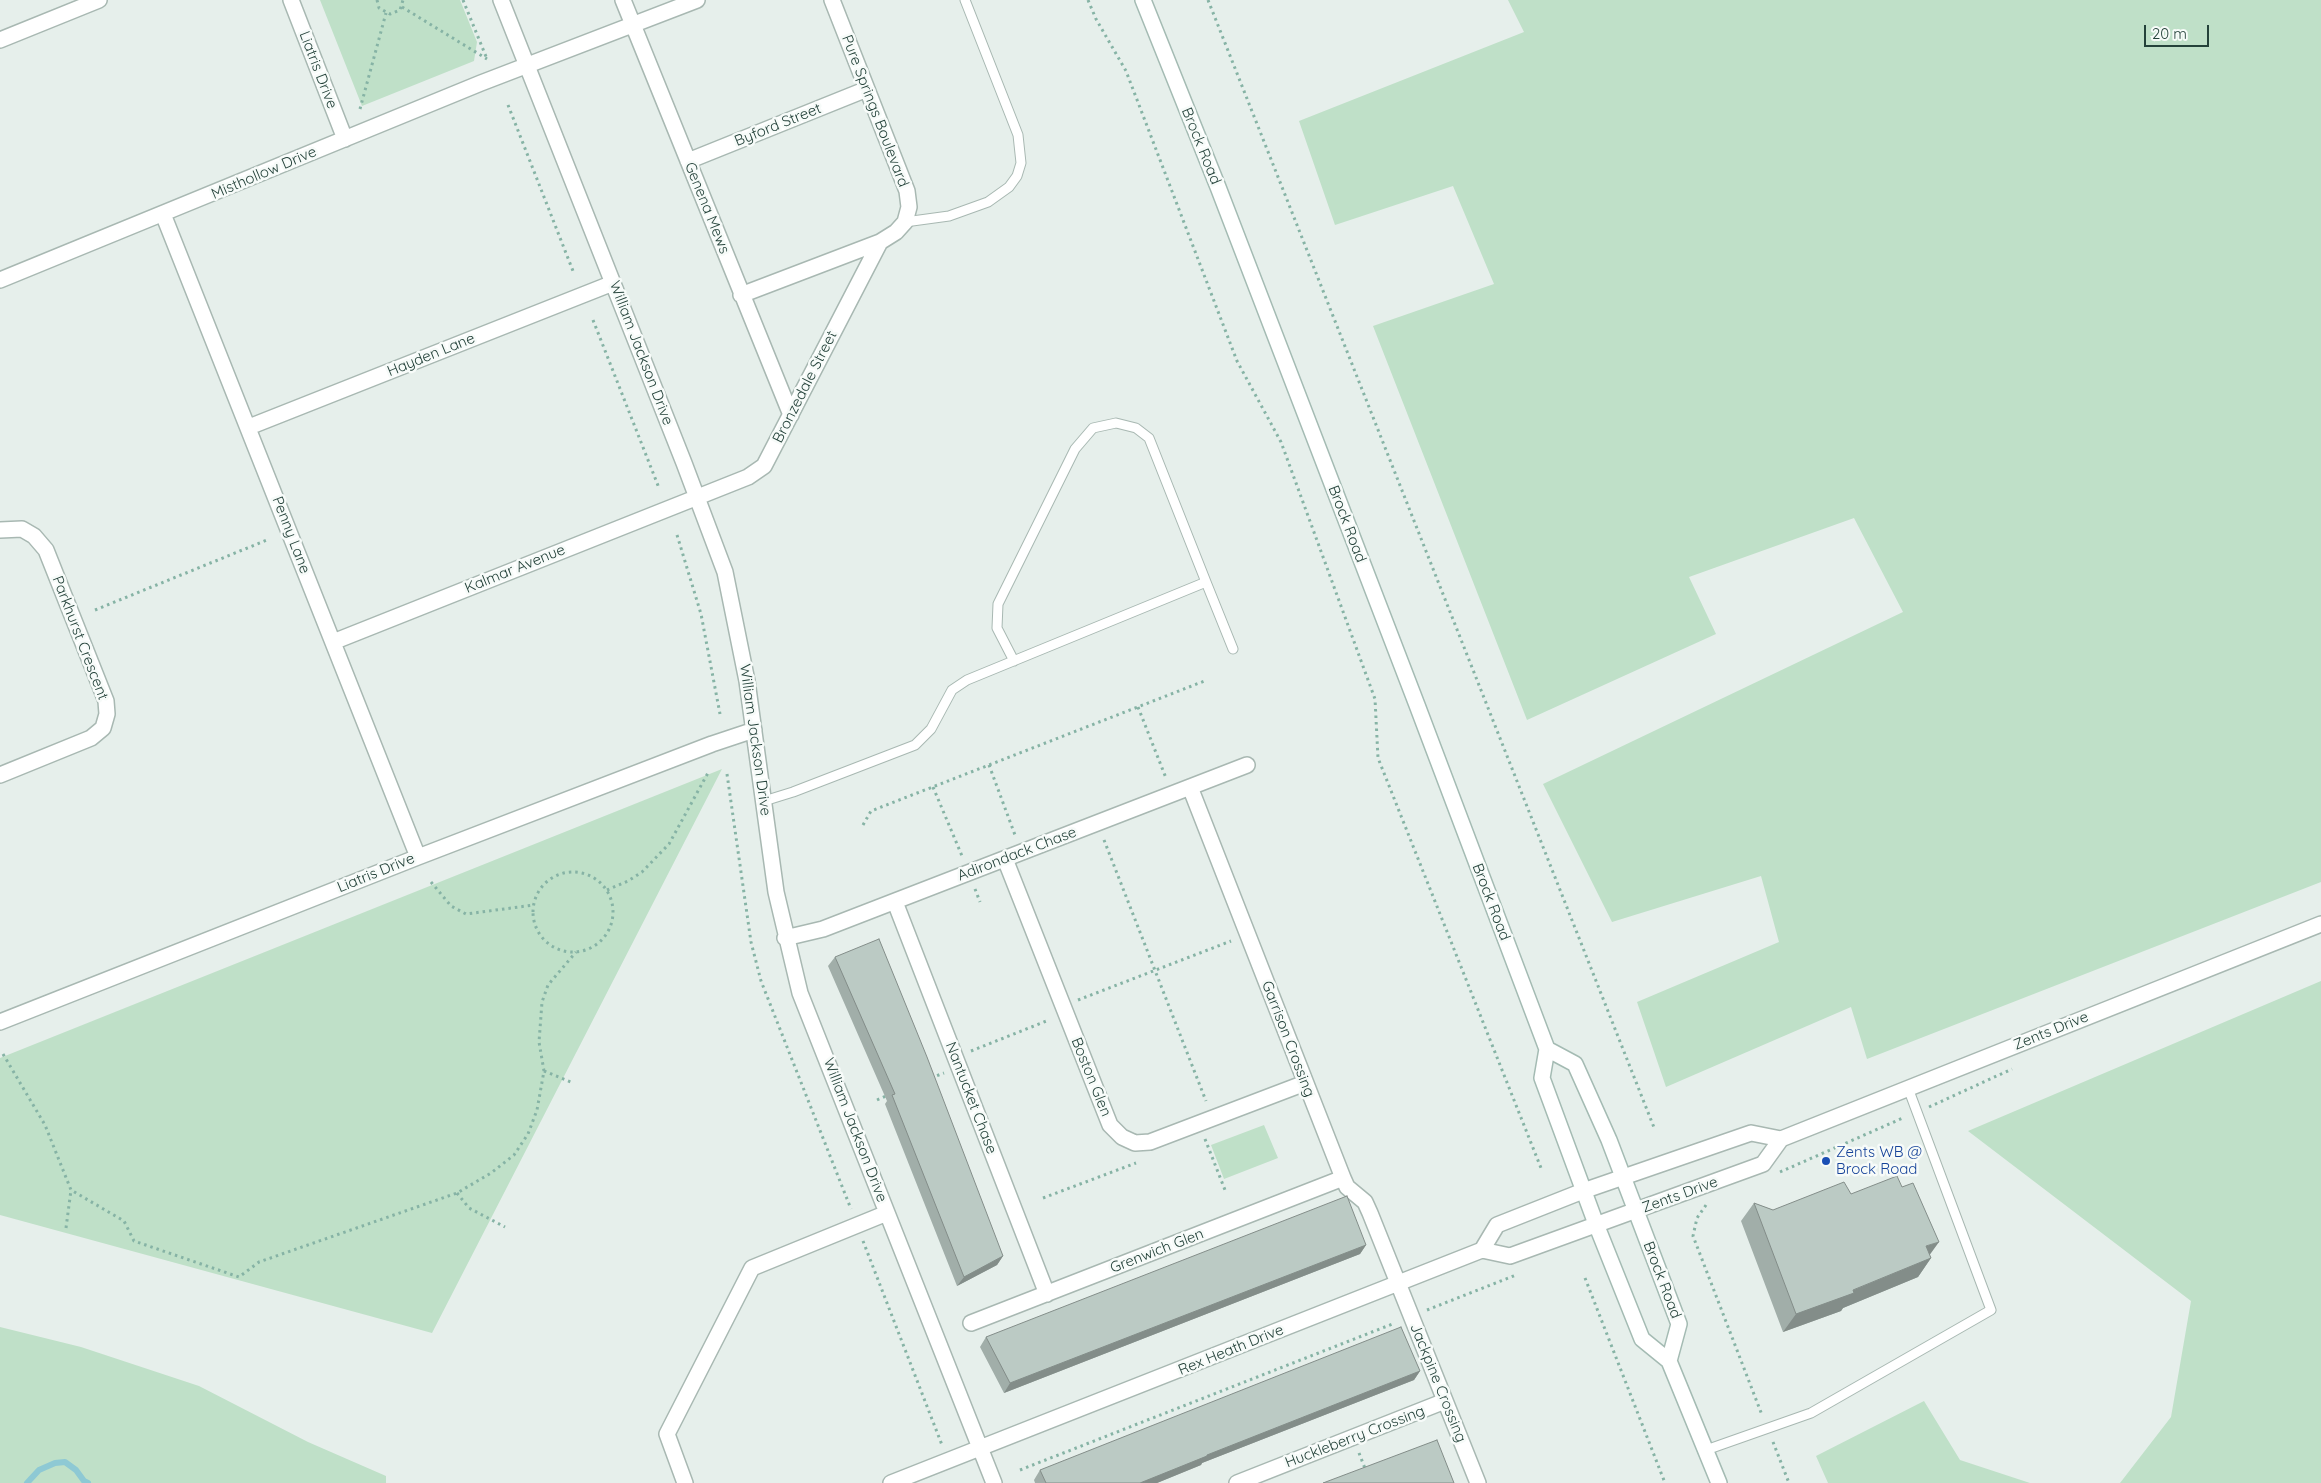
<!DOCTYPE html>
<style>
body{margin:0}
#map{position:relative;width:2321px;height:1483px;overflow:hidden;background:#e6efeb;font-family:Quicksand,sans-serif}
canvas{display:block}
.scale{position:absolute;left:2144px;top:25px;width:65px;height:22px;box-sizing:border-box;border:2px solid #24423a;border-top:0;padding-left:6px;font-size:15px;line-height:18px;white-space:nowrap;color:#24423a;-webkit-text-stroke:4px #f7fbf9;paint-order:stroke}
</style>
<div id="map">
<canvas width="2321" height="1483"></canvas>
<div class="scale">20 m</div>
</div>
<script>
const ctx = document.querySelector('canvas').getContext('2d');
ctx.lineJoin = 'round';
function fillPath(path, color) { ctx.fillStyle = color; ctx.fill(path, 'evenodd'); }
const shape = rows => new Path2D(rows.map(r => 'M' + r).join(''));
function strokePath(path, color, width, dash) { ctx.strokeStyle = color; ctx.lineWidth = width; ctx.lineCap = dash ? 'butt' : 'round'; ctx.setLineDash(dash || []); ctx.stroke(path); }
function write(font, color, halo, rows, align = 'center') {
  ctx.font = font + ' Quicksand,sans-serif'; ctx.lineWidth = 5; ctx.setLineDash([]); ctx.textBaseline = 'middle'; ctx.strokeStyle = halo; ctx.fillStyle = color; for (const [text, x, y, turn = 0] of rows) {
    ctx.save(); ctx.translate(x, y); ctx.rotate((+turn || 0) * Math.PI / 180); ctx.textAlign = isNaN(turn) ? turn : align; if (halo) ctx.strokeText(text, 0, 0); ctx.fillText(text, 0, 0); ctx.restore();
  }
}
const green = shape([
 [320,0,460,0,477,42,474,61,362,106],
 [1508,0,2321,0,2321,882,1867,1059,1851,1007,1666,1087,1637,1002,1779,942,1761,876,1612,922,1543,784,1903,612,1854,518,1689,577,1716,634,1527,720,1373,326,1494,284,1453,186,1335,225,1299,121,1524,32],
 [722,769,432,1333,0,1215,0,1058],
 [2321,981,2321,1483,2120,1483,2171,1417,2191,1301,1968,1131],
 [1264,1125,1278,1158,1224,1179,1211,1145],
 [0,1327,81,1347,199,1386,308,1442,386,1476,386,1483,0,1483],
 [1924,1401,1960,1460,2030,1483,1828,1483,1816,1456]
]);
const stream = shape([
 [27,1483,39,1470,55,1463,65,1462,76,1470,84,1481,88,1483]
]);
const path = shape([
 [377,0,379,8,390,14,400,10,403,0],
 [463,0,487,59],
 [1088,0,1096,19,1126,71,1237,361,1281,442,1375,699,1378,758,1541,1168],
 [1208,0,1655,1130],
 [402,7,487,59],
 [508,105,573,271],
 [360,109,386,13],
 [593,320,659,488],
 [677,535,701,614,720,714],
 [95,610,267,540],
 [1138,707,1166,778],
 [989,765,1015,835],
 [727,774,751,942,761,981,851,1209],
 [933,787,962,856],
 [863,825,871,811,1207,680],
 [1104,840,1206,1101],
 '533 912a40 40 0 1 1 80 0a40 40 0 1 1-80 0Z',
 [431,882,451,906,466,914,534,905],
 [975,889,980,902],
 [607,890,628,881,642,872,669,844,709,771],
 [1078,1000,1231,941],
 [971,1051,1049,1020],
 [3,1054,45,1125,71,1190,124,1221,134,1241,239,1277,259,1262,457,1193,491,1173,514,1155,528,1134,537,1110,544,1071,539,1042,542,1002,548,985,576,952],
 [544,1071,573,1083],
 [931,1078,944,1073],
 [877,1100,888,1095],
 [1929,1107,2012,1069],
 [1205,1139,1225,1190],
 [1780,1172,1903,1118],
 [457,1193,469,1208,505,1227],
 [1043,1198,1136,1163],
 [1706,1205,1697,1218,1693,1236,1762,1415],
 [66,1228,71,1190],
 [863,1241,942,1445],
 [1585,1278,1665,1483],
 [1427,1310,1516,1275],
 [1773,1442,1789,1483],
 [1359,1453,1366,1471],
 [1020,1470,1395,1323]
]);
const service = shape([
 [905,222,949,216,988,202,1009,187,1017,176,1021,163,1018,135,965,0],
 [1014,661,997,628,998,604,1075,449,1093,428,1116,423,1136,428,1149,438,1206,582],
 [764,801,793,792,915,745,931,729,952,690,967,680,1206,582,1233,649],
 [1706,1450,1811,1413,1991,1310,1908,1088]
]);
const minor = shape([
 [291,0,345,139],
 [501,0,684,463,725,572,747,681,776,892,800,993,994,1483],
 [623,0,791,415],
 [0,40,99,0],
 [688,161,867,89],
 [163,214,418,857],
 [0,280,481,83,697,0],
 [741,295,880,242,896,232,905,222,909,207,907,191,832,0],
 [249,427,613,283],
 [0,530,22,529,34,536,46,550,106,701,107,714,103,728,91,738,0,775],
 [333,642,748,477,764,466,880,242],
 [1190,787,1343,1178,1347,1187,1365,1202,1370,1213,1478,1483],
 [1005,859,1110,1125,1122,1137,1135,1143,1150,1142,1305,1083],
 [895,902,1047,1294],
 [785,938,823,929,1247,765],
 [0,1022,418,857,712,744,754,730],
 [1482,1250,1497,1225,1583,1191,1751,1133,1781,1139],
 [971,1323,1343,1178],
 [685,1483,667,1434,752,1268,887,1213],
 [891,1483,1482,1250,1510,1256,1763,1164,1781,1139,2321,924],
 [1237,1483,1445,1401]
]);
const secondary = shape([
 [1143,0,1218,187,1417,705,1547,1049,1542,1078,1596,1224,1642,1339,1669,1361,1719,1483],
 [1547,1049,1575,1064,1609,1140,1679,1324,1669,1361]
]);
const wall = shape([
 [835,957,1003,1256,997,1265,957,1286,885,1104,887,1101,828,966],
 [1851,1194,1929,1255,1931,1258,1918,1277,1843,1308,1841,1311,1783,1332,1741,1221,1754,1203,1773,1210],
 [1366,1245,1360,1254,1004,1393,980,1347,986,1337],
 [1420,1371,1414,1380,1202,1463,1201,1465,1157,1483,1035,1483,1034,1480,1040,1470]
]);
const shadedWall = shape([
 [1939,1242,1926,1260,1926,1246],
 [1366,1245,1360,1254,1004,1393,1010,1383],
 [1003,1256,997,1265,957,1286,964,1277],
 [1931,1258,1918,1277,1843,1308,1841,1311,1783,1332,1796,1314],
 [1420,1371,1414,1380,1202,1463,1201,1465,1157,1483,1140,1483,1207,1455]
]);
const building = shape([
 [879,939,927,1057,1003,1256,964,1277,892,1095,895,1094,835,957,879,939],
 [1897,1176,1902,1187,1913,1183,1939,1242,1926,1246,1931,1258,1853,1290,1854,1293,1796,1314,1754,1203,1773,1210,1844,1182,1851,1194,1897,1176],
 [1347,1196,1366,1245,1010,1383,986,1337,1347,1196],
 [1401,1327,1420,1371,1207,1455,1207,1456,1140,1483,1046,1483,1040,1470,1401,1327],
 [1437,1440,1454,1483,1323,1483,1437,1440]
]);
const markers = [
 [1826,1161,5,"#1a4fb4"]
];
const streetNames = [
 ["Liatris Drive",318,70,69],
 ["Pure Springs Boulevard",875,111,69],
 ["Byford Street",778,125,-22],
 ["Brock Road",1201,146,68],
 ["Misthollow Drive",264,173,-23],
 ["Genena Mews",707,208,68],
 ["William Jackson Drive",641,353,69],
 ["Hayden Lane",431,355,-22],
 ["Bronzedale Street",805,387,-63],
 ["Brock Road",1347,524,69],
 ["Penny Lane",291,535,69],
 ["Kalmar Avenue",515,569,-22],
 ["Parkhurst Crescent",80,638,69],
 ["William Jackson Drive",755,740,82],
 ["Adirondack Chase",1017,854,-21],
 ["Liatris Drive",376,873,-22],
 ["Brock Road",1491,902,69],
 ["Zents Drive",2051,1031,-22],
 ["Garrison Crossing",1288,1039,69],
 ["Boston Glen",1091,1077,68],
 ["Nantucket Chase",971,1098,69],
 ["William Jackson Drive",855,1130,69],
 ["Zents Drive",1680,1195,-20],
 ["Grenwich Glen",1157,1251,-21],
 ["Brock Road",1662,1280,69],
 ["Rex Heath Drive",1231,1350,-22],
 ["Jackpine Crossing",1438,1383,68],
 ["Huckleberry Crossing",1355,1437,-21]
];
const transitNames = [
 ["Zents WB @",1836,1152],
 ["Brock Road",1836,1169]
];
fillPath(green, '#bfe0c8');
strokePath(stream, '#8ec9d4', 6);
strokePath(service, '#a8b8b2', 11);
strokePath(minor, '#a8b8b2', 18);
strokePath(secondary, '#a4bbb3', 18);
strokePath(path, '#86b3a5', 3, [2.5, 4]);
strokePath(service, '#fff', 9);
strokePath(minor, '#fff', 15);
strokePath(secondary, '#fff', 15);
fillPath(wall, '#a1aea9');
fillPath(shadedWall, '#838d89');
fillPath(building, '#bbcac4');
strokePath(building, '#838d89', 1);
for (const [x, y, r, color] of markers) { const dot = new Path2D(); dot.arc(x, y, r, 0, 2 * Math.PI); ctx.fillStyle = color; ctx.fill(dot); strokePath(dot, '#f7fbf9', 2); }
write('15px', '#24423a', '#f7fbf9', streetNames);
write('15px', '#164399', '#f7fbf9', transitNames, 'left');
</script>
